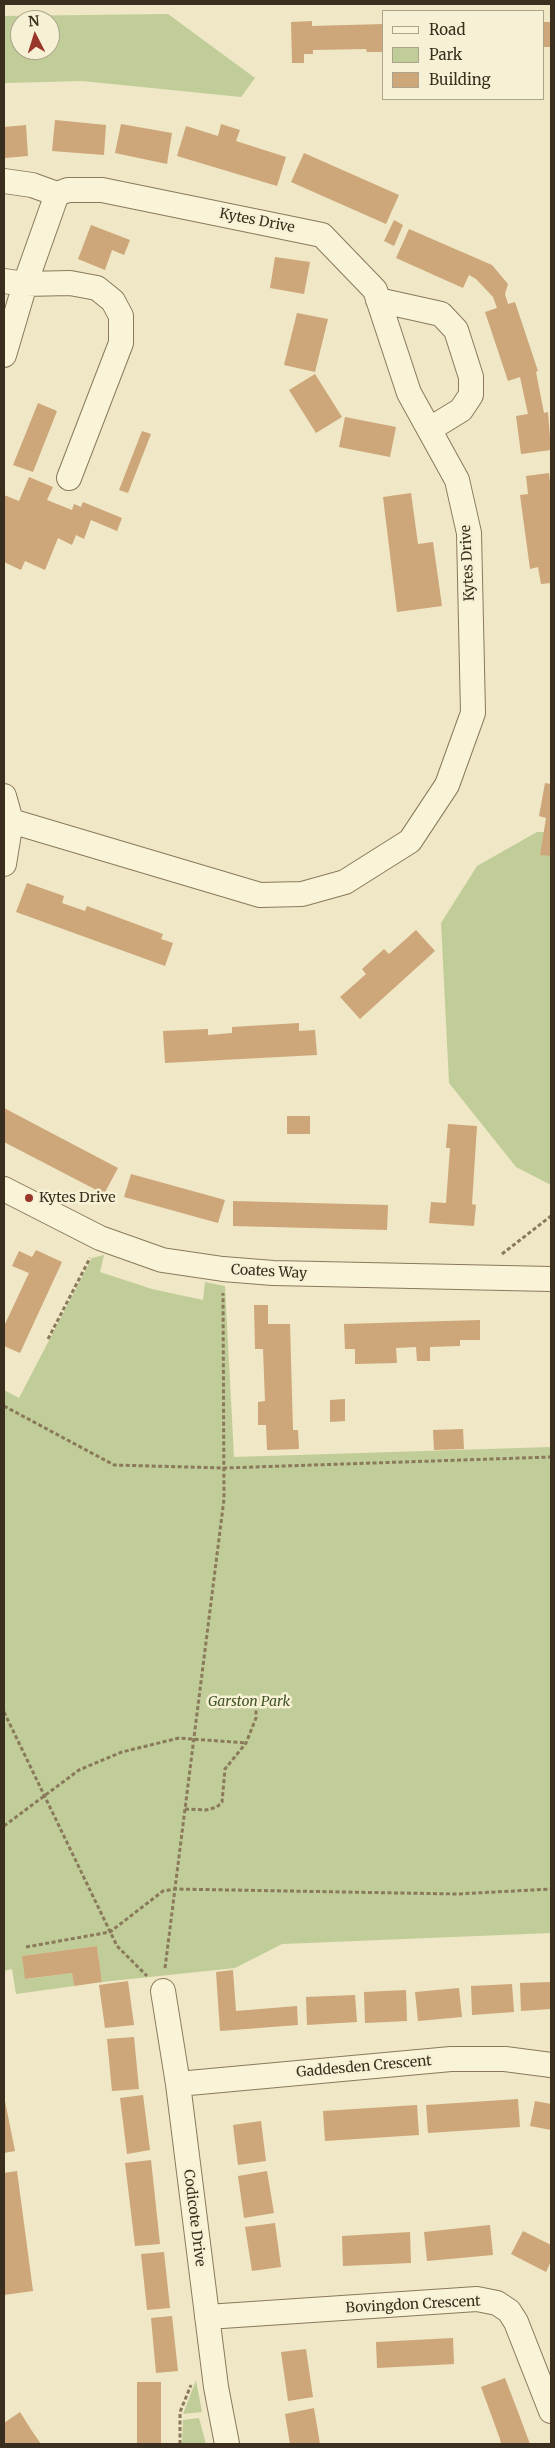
<!DOCTYPE html>
<style>
body{margin:0}
#map{position:relative;width:555px;height:2448px;overflow:hidden;background:#efe7c5;font-family:Merriweather,serif}
canvas{display:block}
.frame{position:absolute;inset:0;border:5px solid #3a2f1f;pointer-events:none}
.legend{position:absolute;left:382px;top:10px;width:162px;height:90px;box-sizing:border-box;background:#f6f0d4;border:1px solid #aba38c;margin:0;padding:6px 9px;list-style:none;font-size:15px;color:#3a2f1f}
.legend li{display:flex;align-items:center;gap:10px;height:25px}
.legend b{width:25px;border:1px solid #aba38c}
.north{position:absolute;left:10px;top:10px;width:50px;height:50px;box-sizing:border-box;background:#f6f0d4;border:1px solid #aba38c;border-radius:50%;rotate:355deg;font-size:14px;font-weight:700;line-height:20px;text-align:center;color:#3a2f1f}
.north::after{content:'';display:block;margin:auto;width:18px;height:22px;background:#99362a;clip-path:polygon(50% 0,100% 100%,50% 72%,0 100%)}
</style>
<div id="map">
<canvas width="555" height="2448"></canvas>
<div class="frame"></div>
<ul class="legend">
<li><b style="height:6px;background:#f9f3d8"></b>Road</li>
<li><b style="height:14px;background:#c1cd98"></b>Park</li>
<li><b style="height:14px;background:#cda67a"></b>Building</li>
</ul>
<div class="north">N</div>
</div>
<script>
const ctx = document.querySelector('canvas').getContext('2d');
ctx.lineJoin = 'round';
function fillPath(path, color) { ctx.fillStyle = color; ctx.fill(path, 'evenodd'); }
const shape = rows => new Path2D(rows.map(r => 'M' + r).join(''));
function strokePath(path, color, width, dash) { ctx.strokeStyle = color; ctx.lineWidth = width; ctx.lineCap = dash ? 'butt' : 'round'; ctx.setLineDash(dash || []); ctx.stroke(path); }
function write(font, color, halo, rows, align = 'center') {
  ctx.font = font + ' Merriweather,serif'; ctx.lineWidth = 5; ctx.setLineDash([]); ctx.textBaseline = 'middle'; ctx.strokeStyle = halo; ctx.fillStyle = color; for (const [text, x, y, turn = 0] of rows) {
    ctx.save(); ctx.translate(x, y); ctx.rotate((+turn || 0) * Math.PI / 180); ctx.textAlign = isNaN(turn) ? turn : align; if (halo) ctx.strokeText(text, 0, 0); ctx.fillText(text, 0, 0); ctx.restore();
  }
}
const green = shape([
 [168,14,255,78,241,97,82,81,4,83,4,16],
 [20,20,50,20,50,50,20,50],
 [537,832,551,832,551,1185,516,1167,449,1083,441,923,477,866],
 [104,1255,100,1272,152,1289,203,1300,205,1282,225,1286,234,1457,551,1447,551,1933,282,1944,235,1968,102,1982,97,1946,23,1956,26,1979,72,1973,74,1986,16,1994,12,1969,4,1971,4,1390,19,1398,92,1258],
 [196,2380,202,2412,183,2414],
 [199,2418,206,2444,182,2444,183,2420]
]);
const building = shape([
 [312,21,312,26,384,24,384,52,367,52,366,49,313,50,313,54,304,54,304,63,292,63,291,22],
 [544,22,551,22,551,47,544,47],
 [55,120,106,125,104,155,52,151],
 [121,124,172,133,167,164,115,153],
 [221,124,240,130,236,141,286,157,277,186,177,156,186,126,218,136],
 [26,125,28,156,4,158,4,127],
 [304,153,399,195,386,224,291,182],
 [394,220,403,225,394,246,384,241],
 [91,225,130,240,124,255,112,250,105,270,78,259],
 [409,229,492,265,508,284,505,294,508,304,515,302,538,371,536,372,544,413,548,412,551,450,521,454,516,416,528,414,520,377,508,381,485,312,497,308,493,297,476,279,469,275,463,288,396,258],
 [275,257,310,262,304,294,270,288],
 [297,313,328,319,315,372,284,365],
 [315,374,342,417,316,433,289,390],
 [38,403,57,411,33,472,13,465],
 [345,417,396,427,390,457,339,447],
 [142,431,151,434,128,493,119,490],
 [549,473,551,491,551,583,541,584,538,567,530,569,520,495,528,494,526,476],
 [29,477,53,487,47,500,72,510,74,504,81,507,83,502,122,518,117,531,91,520,84,539,76,535,72,545,58,538,45,570,25,561,21,570,4,562,4,495,19,501],
 [411,493,418,544,433,542,442,606,397,612,383,497],
 [545,783,551,784,551,856,540,855,546,818,539,816],
 [27,883,64,896,62,903,85,911,87,906,163,934,161,939,173,943,165,966,16,912],
 [416,930,435,951,360,1019,340,997,366,974,362,969,384,949,389,954],
 [299,1023,299,1031,315,1030,317,1055,165,1063,163,1031,208,1029,208,1035,232,1033,232,1027],
 [4,1108,118,1168,104,1194,4,1142],
 [287,1116,310,1116,310,1134,287,1134],
 [448,1124,477,1126,472,1204,476,1205,474,1226,429,1223,431,1202,446,1203,450,1148,446,1148],
 [131,1174,225,1200,218,1223,124,1197],
 [233,1201,388,1205,387,1230,233,1226],
 [36,1250,62,1262,20,1353,4,1346,4,1323,5,1324,29,1273,12,1266,19,1251,32,1257],
 [254,1305,268,1305,268,1324,290,1324,293,1430,298,1430,299,1449,267,1450,266,1425,258,1425,258,1402,265,1401,263,1349,255,1349],
 [480,1320,480,1340,460,1340,460,1346,430,1347,430,1361,417,1361,416,1347,396,1348,397,1363,355,1364,355,1349,345,1349,344,1324],
 [345,1399,345,1421,330,1422,330,1400],
 [463,1429,464,1449,434,1450,433,1430],
 [97,1946,102,1982,74,1986,72,1973,25,1979,22,1956],
 [233,1970,236,2011,297,2006,298,2025,220,2031,216,1972],
 [128,1981,134,2025,105,2028,99,1985],
 [551,1982,551,2009,521,2011,520,1983],
 [512,1984,514,2012,472,2015,471,1986],
 [459,1988,462,2017,418,2021,415,1992],
 [406,1990,407,2021,365,2023,364,1992],
 [355,1995,357,2022,307,2025,306,1997],
 [134,2037,139,2089,112,2091,107,2039],
 [143,2095,150,2150,127,2154,120,2098],
 [4,2096,15,2151,4,2153],
 [518,2099,520,2127,428,2133,426,2105],
 [535,2101,551,2104,551,2130,530,2126],
 [417,2105,419,2135,325,2141,323,2111],
 [261,2121,266,2161,238,2165,233,2125],
 [151,2160,160,2244,135,2246,125,2163],
 [17,2171,33,2291,4,2295,4,2173],
 [267,2171,274,2213,244,2218,238,2176],
 [275,2223,281,2267,252,2271,245,2227],
 [490,2225,493,2255,427,2261,424,2232],
 [523,2231,551,2245,551,2261,546,2272,511,2254],
 [410,2232,411,2263,343,2266,342,2236],
 [164,2252,170,2308,147,2310,141,2254],
 [172,2316,178,2371,156,2373,151,2318],
 [453,2338,454,2364,377,2368,376,2342],
 [306,2349,313,2397,288,2401,281,2352],
 [505,2378,515,2404,530,2444,501,2444,500,2439,481,2387],
 [137,2382,161,2382,161,2444,137,2444],
 [314,2408,320,2444,290,2444,285,2414],
 [20,2412,32,2431,41,2444,6,2444,4,2440,4,2423]
]);
const path = shape([
 [502,1254,551,1216],
 [48,1339,90,1258],
 [4,1406,114,1465,225,1468,551,1457],
 [4,1712,117,1946,147,1976],
 [185,1809,206,1810,217,1807,222,1802,225,1769,246,1743,256,1718,256,1707,255,1701,251,1698,224,1702,219,1709],
 [4,1826,79,1770,122,1752,179,1738,246,1743],
 [26,1947,110,1932,163,1891,175,1889,457,1894,551,1889],
 [165,1968,224,1499,223,1293],
 [180,2444,180,2412,191,2385]
]);
const minor = shape([
 [4,181,32,185,57,194],
 [4,281,25,284,70,283,97,288,113,301,121,316,121,343,69,478],
 [378,300,441,314,456,330,471,377,471,395,461,410,430,429],
 [4,355,25,284,57,194,68,190,102,190,322,235,375,290,409,393,457,480,469,533,473,713,447,785,410,841,345,882,302,894,260,895,11,821],
 [4,796,11,821,4,864],
 [4,1189,100,1238,162,1260,223,1269,273,1273,551,1279],
 [163,1991,178,2084,216,2387,227,2444],
 [178,2084,451,2059,505,2059,551,2065],
 [207,2317,477,2299,497,2303,509,2311,516,2322,551,2411]
]);
const markers = [
 [29,1198,5,"#99362a"]
];
const streetNames = [
 ["Kytes Drive",257,221,11],
 ["Kytes Drive",468,563,-93],
 ["Coates Way",269,1272,3],
 ["Gaddesden Crescent",364,2067,-5],
 ["Codicote Drive",194,2218,83],
 ["Bovingdon Crescent",413,2305,-3]
];
const poiNames = [
 ["Kytes Drive",39,1198]
];
const parkNames = [
 ["Garston Park",249,1702]
];
fillPath(green, '#c1cd98');
fillPath(building, '#cda67a');
strokePath(minor, '#8a795b', 26);
strokePath(path, '#8a795b', 3, [4, 2.5]);
strokePath(minor, '#f9f3d8', 24);
for (const [x, y, r, color] of markers) { const dot = new Path2D(); dot.arc(x, y, r, 0, 2 * Math.PI); ctx.fillStyle = color; ctx.fill(dot); strokePath(dot, '#f6f0d4', 2); }
write('14px', '#3a2f1f', '#f6f0d4', streetNames);
write('14px', '#3a2f1f', '#f6f0d4', poiNames, 'left');
write('italic 14px', '#445625', '#f6f0d4', parkNames);
</script>
